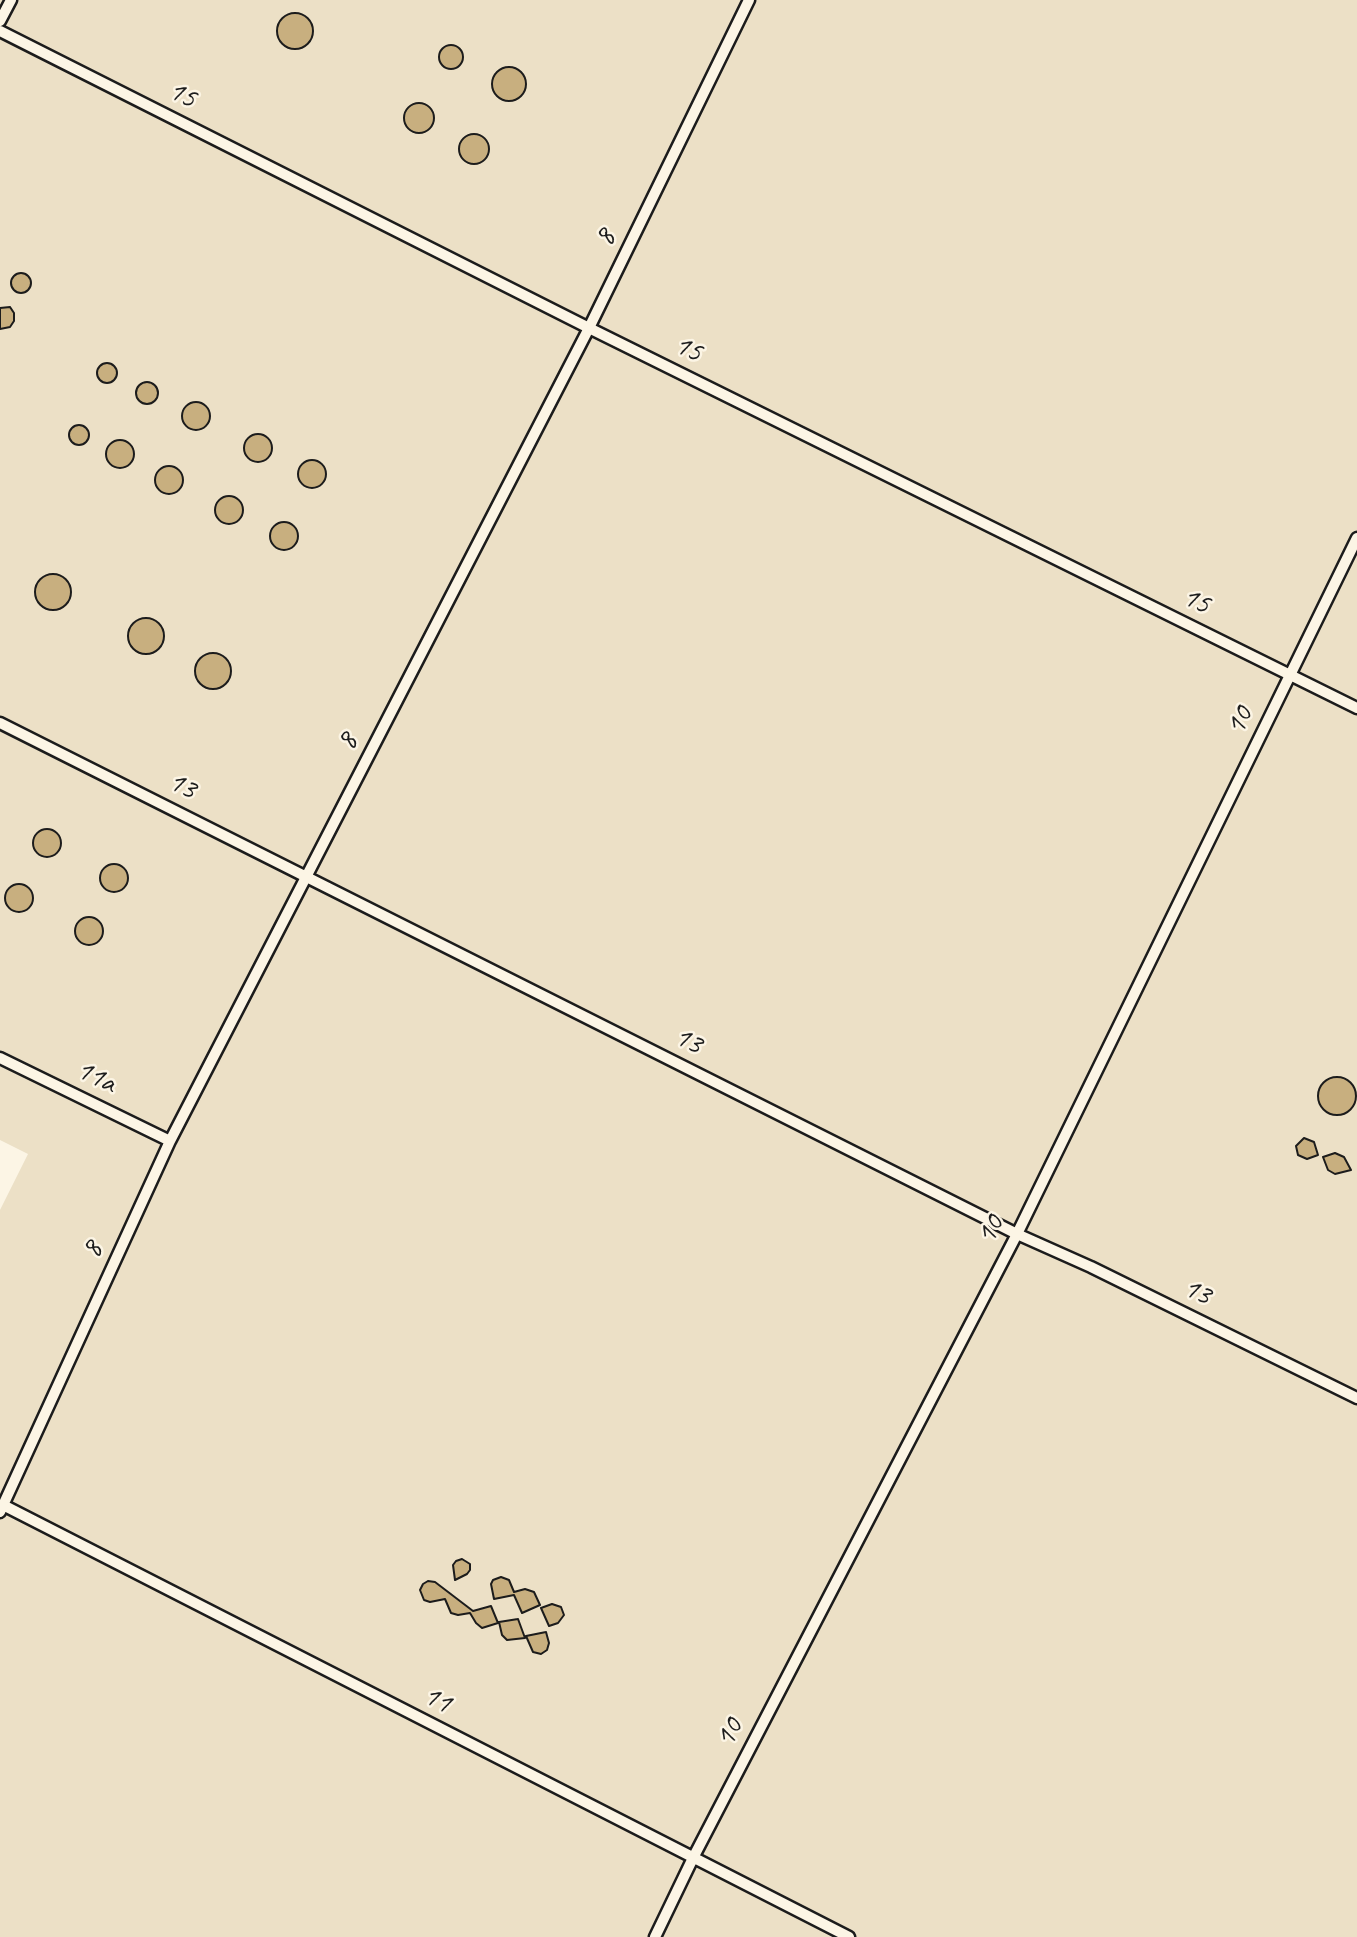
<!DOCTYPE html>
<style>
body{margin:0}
canvas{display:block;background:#fcf5e5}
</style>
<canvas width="1357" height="1937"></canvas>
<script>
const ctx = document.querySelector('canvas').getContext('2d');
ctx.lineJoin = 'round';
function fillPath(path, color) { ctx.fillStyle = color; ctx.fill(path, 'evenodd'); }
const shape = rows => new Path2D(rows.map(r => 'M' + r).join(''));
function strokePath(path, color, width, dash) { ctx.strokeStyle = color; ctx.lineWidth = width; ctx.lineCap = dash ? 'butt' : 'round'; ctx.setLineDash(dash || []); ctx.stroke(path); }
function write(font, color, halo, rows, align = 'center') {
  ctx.font = font + ' Caveat,sans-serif'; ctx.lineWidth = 5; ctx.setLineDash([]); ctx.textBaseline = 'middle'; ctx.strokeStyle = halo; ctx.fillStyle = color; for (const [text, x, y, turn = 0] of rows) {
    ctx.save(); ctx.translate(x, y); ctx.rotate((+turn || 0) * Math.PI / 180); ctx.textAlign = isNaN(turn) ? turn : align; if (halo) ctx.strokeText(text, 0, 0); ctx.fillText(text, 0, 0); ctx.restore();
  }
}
const built = shape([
 [0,0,1357,0,1357,1937,0,1937,0,1210,28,1154,0,1140]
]);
const building = shape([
 '277 31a18 18 0 1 1 36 0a18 18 0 1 1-36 0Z',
 '439 57a12 12 0 1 1 24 0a12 12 0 1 1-24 0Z',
 '492 84a17 17 0 1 1 34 0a17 17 0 1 1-34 0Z',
 '404 118a15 15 0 1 1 30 0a15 15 0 1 1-30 0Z',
 '459 149a15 15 0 1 1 30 0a15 15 0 1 1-30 0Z',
 '11 283a10 10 0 1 1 20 0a10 10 0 1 1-20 0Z',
 [10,307,14,313,14,321,10,327,0,329,0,308,10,307],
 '97 373a10 10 0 1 1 20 0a10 10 0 1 1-20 0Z',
 '136 393a11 11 0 1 1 22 0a11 11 0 1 1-22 0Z',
 '182 416a14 14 0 1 1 28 0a14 14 0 1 1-28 0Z',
 '69 435a10 10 0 1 1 20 0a10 10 0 1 1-20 0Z',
 '244 448a14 14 0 1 1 28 0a14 14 0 1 1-28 0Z',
 '106 454a14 14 0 1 1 28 0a14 14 0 1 1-28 0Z',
 '298 474a14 14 0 1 1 28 0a14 14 0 1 1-28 0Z',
 '155 480a14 14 0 1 1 28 0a14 14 0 1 1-28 0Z',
 '215 510a14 14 0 1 1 28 0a14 14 0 1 1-28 0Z',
 '270 536a14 14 0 1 1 28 0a14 14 0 1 1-28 0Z',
 '35 592a18 18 0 1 1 36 0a18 18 0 1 1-36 0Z',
 '128 636a18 18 0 1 1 36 0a18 18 0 1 1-36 0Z',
 '195 671a18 18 0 1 1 36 0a18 18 0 1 1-36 0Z',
 '33 843a14 14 0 1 1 28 0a14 14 0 1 1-28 0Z',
 '100 878a14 14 0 1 1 28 0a14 14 0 1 1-28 0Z',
 '5 898a14 14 0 1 1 28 0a14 14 0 1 1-28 0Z',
 '75 931a14 14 0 1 1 28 0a14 14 0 1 1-28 0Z',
 '1318 1096a19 19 0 1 1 38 0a19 19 0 1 1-38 0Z',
 [1304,1138,1314,1142,1318,1155,1307,1159,1298,1155,1296,1146,1304,1138],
 [1335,1153,1344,1157,1351,1170,1335,1174,1328,1170,1323,1157,1335,1153],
 [462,1559,470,1564,470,1570,467,1574,455,1580,453,1565,456,1561,462,1559],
 [501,1577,509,1580,514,1592,525,1589,534,1592,540,1605,522,1613,514,1595,494,1599,491,1584,493,1580,501,1577],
 [428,1581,435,1582,473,1611,491,1606,498,1623,482,1628,476,1623,470,1613,458,1615,451,1613,445,1599,430,1602,424,1600,420,1590,423,1584,428,1581],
 [552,1604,561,1607,564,1615,558,1623,549,1626,541,1608,552,1604],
 [518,1619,525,1638,507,1640,502,1635,499,1622,518,1619],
 [546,1632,549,1643,547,1650,541,1654,533,1652,526,1636,546,1632]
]);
const service = shape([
 [0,21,11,0],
 [0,31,589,328,1357,708],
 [0,723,1017,1234,1091,1267,1357,1398],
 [0,1058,170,1141],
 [3,1505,849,1937],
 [0,1512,170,1141,589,328,749,0],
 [655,1937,693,1858,1017,1234,1357,538]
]);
const streetNames = [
 ["15",182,95,27],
 ["8",606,238,-64],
 ["15",688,349,26],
 ["15",1196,601,26],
 ["10",1240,721,-64],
 ["8",348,742,-63],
 ["13",182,786,27],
 ["13",688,1041,27],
 ["11a",96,1077,26],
 ["10",991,1230,-63],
 ["8",93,1250,-65],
 ["13",1197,1292,26],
 ["11",437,1700,27],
 ["10",730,1733,-63]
];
fillPath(built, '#ece0c6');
fillPath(building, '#c8af7f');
strokePath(building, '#1c1c1c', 2);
strokePath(service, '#1c1c1c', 15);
strokePath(service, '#fcf5e5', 10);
write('30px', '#1c1c1c', '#fcf5e5', streetNames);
</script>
